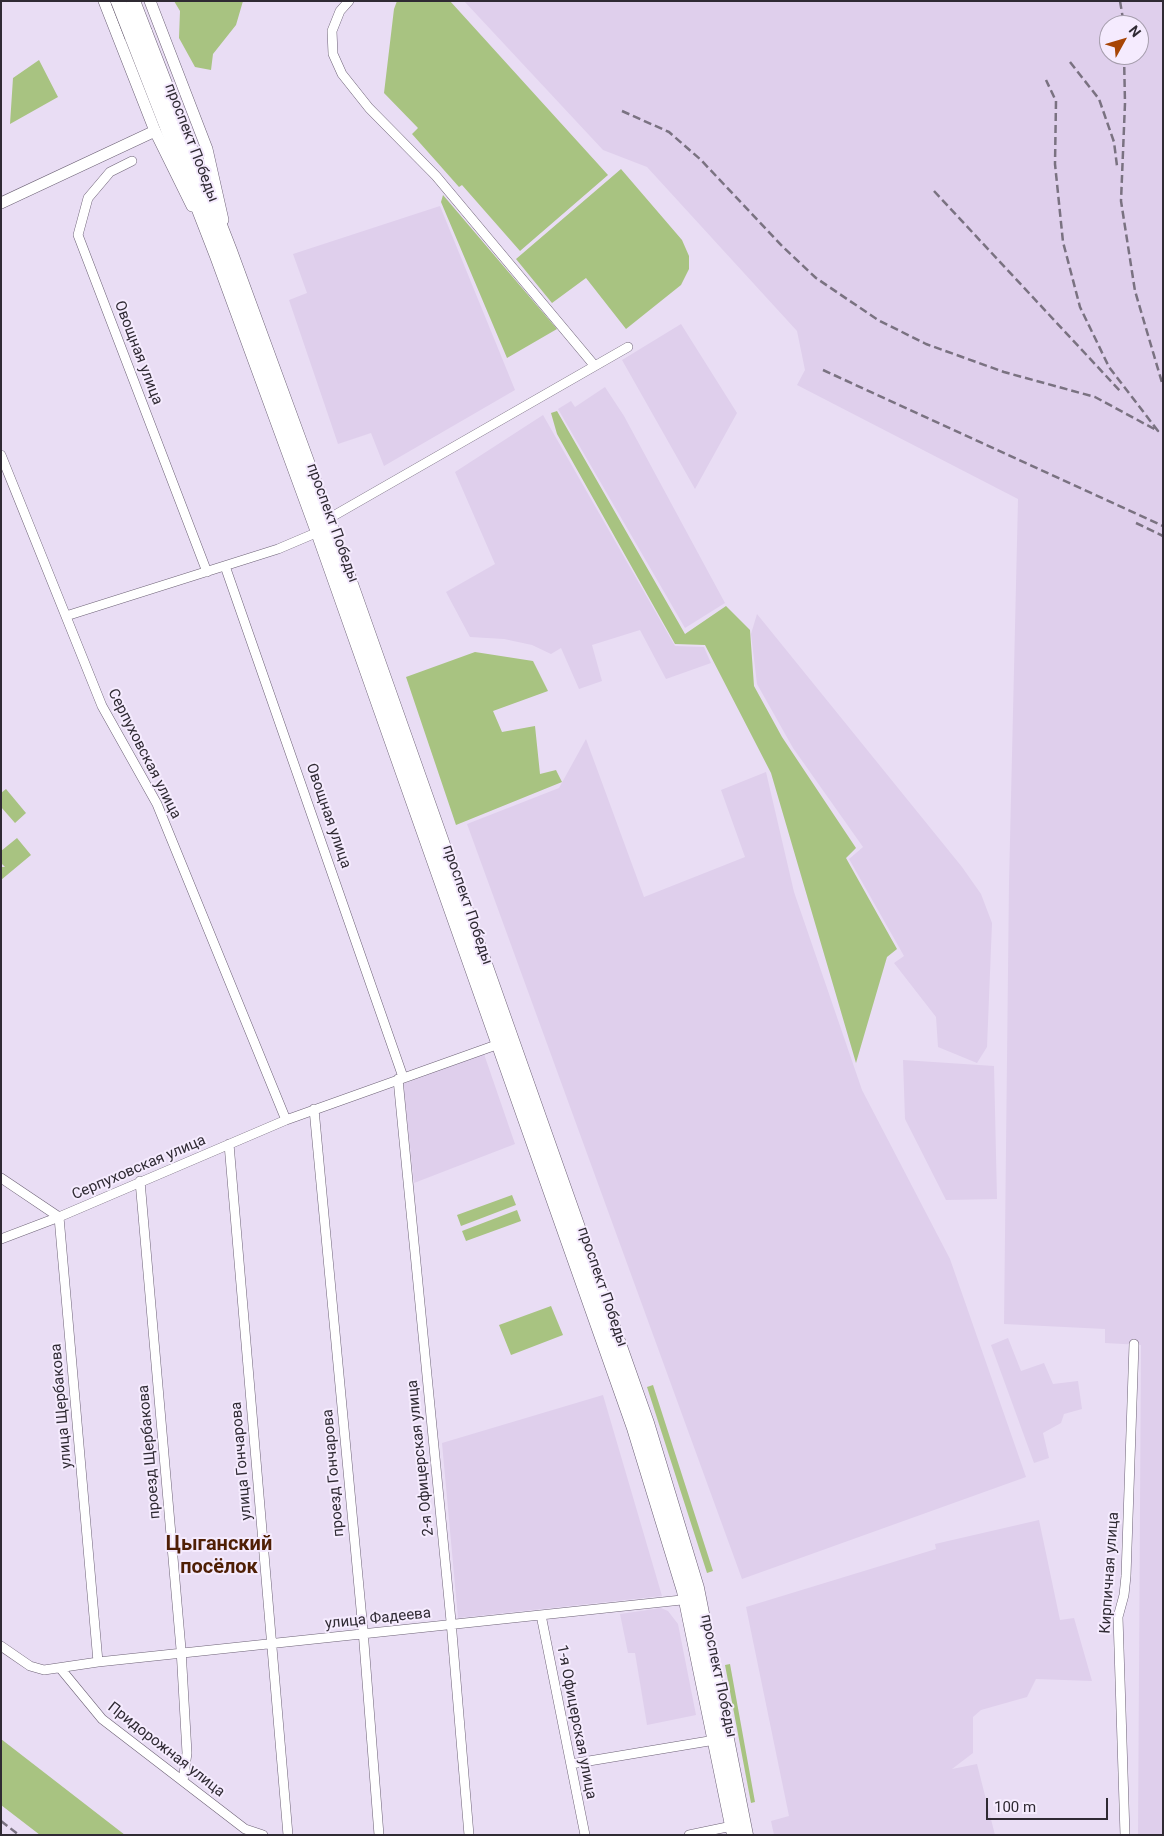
<!DOCTYPE html>
<meta charset="utf-8">
<style>
body{margin:0}
#map{position:relative;width:1164px;height:1836px;overflow:hidden;background:#e9ddf4;font-family:Roboto,sans-serif}
canvas{display:block}
.frame{position:absolute;inset:0;border:2px solid #2f2a33;pointer-events:none}
.north{position:absolute;left:1099px;top:15px;width:50px;height:50px;box-sizing:border-box;background:#f5ebfe;border:1px solid #a69ead;border-radius:50%;rotate:51deg;font-size:14px;font-weight:700;line-height:20px;text-align:center;color:#2f2a33}
.north::after{content:'';display:block;margin:auto;width:18px;height:22px;background:#a74505;clip-path:polygon(50% 0,100% 100%,50% 72%,0 100%)}
.scale{position:absolute;left:986px;top:1798px;width:122px;height:22px;box-sizing:border-box;border:2px solid #2f2a33;border-top:0;padding-left:6px;font-size:15px;line-height:18px;white-space:nowrap;color:#2f2a33;-webkit-text-stroke:4px #f5ebfe;paint-order:stroke}
</style>
<div id="map">
<canvas width="1164" height="1836"></canvas>
<div class="frame"></div>
<div class="north">N</div>
<div class="scale">100 m</div>
</div>
<script>
const ctx = document.querySelector('canvas').getContext('2d');
ctx.lineJoin = 'round';
function fillPath(path, color) { ctx.fillStyle = color; ctx.fill(path, 'evenodd'); }
const shape = rows => new Path2D(rows.map(r => 'M' + r).join(''));
function strokePath(path, color, width, dash) { ctx.strokeStyle = color; ctx.lineWidth = width; ctx.lineCap = dash ? 'butt' : 'round'; ctx.setLineDash(dash || []); ctx.stroke(path); }
function write(font, color, halo, rows, align = 'center') {
  ctx.font = font + ' Roboto,sans-serif'; ctx.lineWidth = 4; ctx.setLineDash([]); ctx.textBaseline = 'middle'; ctx.strokeStyle = halo; ctx.fillStyle = color; for (const [text, x, y, turn = 0] of rows) {
    ctx.save(); ctx.translate(x, y); ctx.rotate((+turn || 0) * Math.PI / 180); ctx.textAlign = isNaN(turn) ? turn : align; if (halo) ctx.strokeText(text, 0, 0); ctx.fillText(text, 0, 0); ctx.restore();
  }
}
const built = shape([
 [464,1,1163,1,1163,1835,1138,1835,1141,1345,1105,1343,1105,1329,1004,1324,1009,883,1018,499,797,385,805,370,797,331,647,167,603,150],
 [1109,25,1139,25,1139,55,1109,55],
 [440,206,515,390,384,466,371,433,338,444,289,300,307,293,293,254],
 [681,324,737,413,695,489,622,360],
 [605,387,624,416,725,603,685,628,558,409,571,401,575,407],
 [543,415,675,646,704,647,711,663,666,679,640,630,592,645,602,681,579,689,561,648,551,654,532,645,504,639,470,637,446,592,495,564,455,472],
 [757,614,962,867,981,894,992,923,987,1047,977,1063,938,1047,936,1017,894,963,904,956,849,859,863,847,793,748,757,684,751,634],
 [586,739,644,897,745,857,721,790,766,772,794,892,862,1090,950,1259,1026,1477,742,1579,467,824,559,788],
 [484,1054,515,1144,414,1183,403,1084],
 [903,1060,994,1066,997,1199,946,1200,905,1119],
 [1008,1338,1021,1371,1044,1363,1053,1384,1078,1381,1082,1409,1064,1414,1061,1423,1043,1433,1049,1458,1034,1463,991,1345],
 [603,1395,662,1596,458,1618,442,1443],
 [1039,1520,1060,1620,1074,1618,1092,1681,1036,1679,1027,1697,981,1710,973,1717,973,1753,952,1769,977,1764,995,1835,774,1835,771,1821,789,1816,746,1607,936,1549,935,1544],
 [661,1608,668,1611,678,1624,696,1715,647,1725,635,1653,628,1653,620,1614]
]);
const green = shape([
 [174,1,243,1,236,25,213,54,211,70,195,67,179,38,180,11],
 [397,1,450,1,608,175,520,251,462,185,459,187,412,134,418,128,384,93,394,9],
 [39,60,58,97,10,124,13,78],
 [621,169,682,240,689,256,689,269,681,285,626,329,586,278,552,303,516,259],
 [443,195,557,329,507,358,441,202],
 [557,411,685,634,726,606,750,630,754,686,782,737,856,848,846,858,897,949,887,957,856,1063,771,773,705,645,675,644,557,434,551,413],
 [475,652,533,661,548,691,493,711,502,732,535,726,540,774,556,770,562,782,456,825,406,677],
 [6,789,26,813,15,823,1,807,1,793],
 [17,838,31,855,1,880,1,867,5,867,1,863,1,851],
 [512,1195,516,1205,461,1226,457,1215],
 [517,1210,521,1221,466,1241,462,1231],
 [551,1306,563,1335,511,1355,499,1325],
 [653,1385,713,1571,707,1573,647,1387],
 [730,1664,755,1802,751,1803,725,1665],
 [1,1739,125,1835,40,1835,1,1805]
]);
const minor = shape([
 [349,1,340,11,332,31,333,54,342,74,369,108,436,176,594,365],
 [132,161,110,172,88,198,78,235,207,572],
 [1,455,102,706,157,804,286,1120],
 [225,566,403,1077],
 [66,616,278,549,318,532,328,519,628,347],
 [398,1079,451,1621,469,1835],
 [314,1109,363,1630,379,1835],
 [229,1144,288,1835],
 [1,1178,59,1217,98,1662],
 [140,1181,181,1649,187,1753,183,1781],
 [1,1239,59,1217,286,1120,499,1044],
 [541,1615,585,1835],
 [1,1646,30,1666,44,1670,98,1662,691,1599],
 [60,1668,102,1719,245,1829,263,1835],
 [571,1764,715,1740],
 [689,1835,732,1826],
 [1125,1835,1118,1617,1124,1595,1126,1576,1134,1344]
]);
const tertiary = shape([
 [104,1,155,131,192,206],
 [150,1,207,149,223,220],
 [1,203,155,131]
]);
const primary = shape([
 [145,32,230,251,328,519,647,1423,697,1588,746,1835],
 [132,37,217,256,318,532,634,1428,684,1591,734,1835]
]);
const rail = shape([
 [1120,1,1124,25],
 [1124,55,1125,103,1121,201,1135,291,1163,386],
 [1070,62,1099,99,1114,142,1117,166],
 [622,111,669,132,701,160,783,247,816,278,878,320,926,344,1004,372,1095,397,1158,431,1109,367,1080,307,1063,242,1055,164,1056,101,1046,80],
 [934,191,1121,392],
 [823,370,1163,526],
 [1136,523,1163,536],
 [1,1821,19,1835]
]);
const primaryBridge = shape([
 [118,1,132,37],
 [133,1,145,32]
]);
const streetNames = [
 ["проспект Победы",191,143,69],
 ["Овощная улица",138,353,69],
 ["проспект Победы",332,523,70],
 ["Серпуховская улица",144,754,63],
 ["Овощная улица",328,816,71],
 ["проспект Победы",467,905,71],
 ["Серпуховская улица",139,1168,-23],
 ["проспект Победы",602,1287,71],
 ["улица Щербакова",62,1406,-95],
 ["проезд Щербакова",150,1452,-95],
 ["2-я Офицерская улица",421,1458,-96],
 ["улица Гончарова",242,1461,-95],
 ["проезд Гончарова",334,1473,-95],
 ["Кирпичная улица",1110,1573,-86],
 ["улица Фадеева",378,1619,-6],
 ["проспект Победы",718,1676,78],
 ["1-я Офицерская улица",576,1722,79],
 ["Придорожная улица",166,1750,38]
];
const districtNames = [
 ["Цыганский",219,1545],
 ["посёлок",219,1568]
];
fillPath(built, '#dfcfec');
fillPath(green, '#a8c381');
strokePath(minor, '#6d6276', 10);
strokePath(tertiary, '#6d6276', 12);
strokePath(primary, '#6d6276', 15);
strokePath(minor, '#fff', 9);
strokePath(tertiary, '#fff', 11);
strokePath(primary, '#fff', 14);
strokePath(rail, '#7a7281', 2.5, [8, 4]);
strokePath(primaryBridge, '#6d6276', 15, []);
strokePath(primaryBridge, '#fff', 14);
write('15px', '#2f2a33', '#f5ebfe', streetNames);
write('bold 20px', '#4f1f05', '#f5ebfe', districtNames);
</script>
